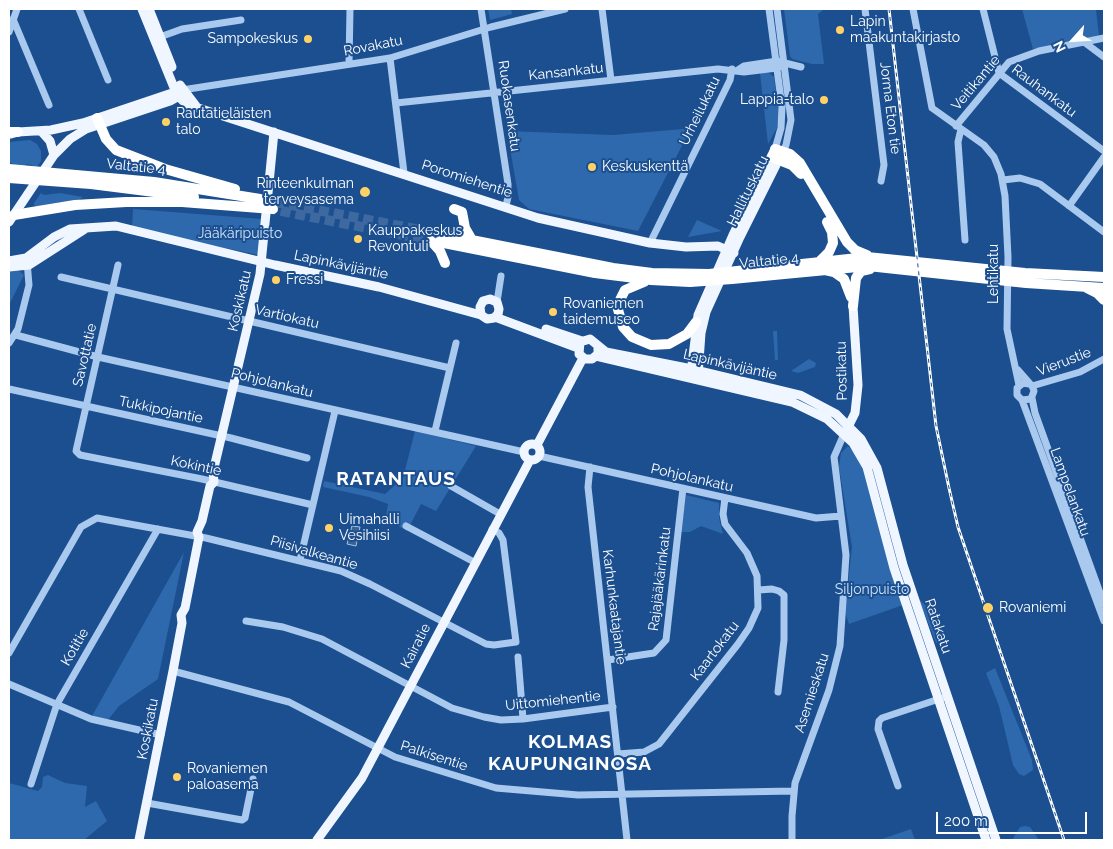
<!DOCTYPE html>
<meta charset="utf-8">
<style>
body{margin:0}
#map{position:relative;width:1113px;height:849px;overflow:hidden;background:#1b4f8f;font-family:Raleway,sans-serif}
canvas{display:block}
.frame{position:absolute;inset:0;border:10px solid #fff;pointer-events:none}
.north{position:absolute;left:1048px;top:15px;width:50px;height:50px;-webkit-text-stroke:4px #1b4f8f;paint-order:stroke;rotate:244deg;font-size:14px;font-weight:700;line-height:20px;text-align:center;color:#fff}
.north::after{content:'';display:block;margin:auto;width:18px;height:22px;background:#fff;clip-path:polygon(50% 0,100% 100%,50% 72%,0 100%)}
.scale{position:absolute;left:936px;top:812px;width:151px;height:22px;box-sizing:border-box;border:2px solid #fff;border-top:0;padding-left:6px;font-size:15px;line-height:18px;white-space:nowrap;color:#fff;-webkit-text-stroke:4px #1b4f8f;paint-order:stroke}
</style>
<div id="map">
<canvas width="1113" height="849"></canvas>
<div class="frame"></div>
<div class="north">N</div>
<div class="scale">200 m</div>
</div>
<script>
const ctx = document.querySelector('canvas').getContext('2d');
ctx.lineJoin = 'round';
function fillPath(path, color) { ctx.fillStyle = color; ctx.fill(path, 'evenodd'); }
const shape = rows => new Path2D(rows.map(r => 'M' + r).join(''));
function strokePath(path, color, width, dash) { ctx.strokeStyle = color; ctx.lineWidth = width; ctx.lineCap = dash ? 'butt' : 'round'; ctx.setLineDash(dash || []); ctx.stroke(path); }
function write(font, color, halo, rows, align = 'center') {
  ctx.font = font + ' Raleway,sans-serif'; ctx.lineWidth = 4; ctx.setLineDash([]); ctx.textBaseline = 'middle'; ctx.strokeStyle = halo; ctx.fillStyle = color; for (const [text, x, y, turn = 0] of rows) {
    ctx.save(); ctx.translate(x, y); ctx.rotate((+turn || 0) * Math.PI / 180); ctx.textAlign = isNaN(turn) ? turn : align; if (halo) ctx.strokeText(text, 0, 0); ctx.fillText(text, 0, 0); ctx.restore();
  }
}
const green = shape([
 [488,9,511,9,512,14,490,20],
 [784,9,822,9,822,11,818,14,824,64,812,64,792,59,790,56],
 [1022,9,1100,9,1096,10,1099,36,1033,49],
 [760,73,769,73,774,77,779,113,777,128,768,144],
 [683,129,689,132,638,231,529,209,519,200,507,131,613,135],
 [30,140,37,144,41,151,41,161,37,167,27,164,24,166,17,166,9,162,9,142],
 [41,193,44,195,60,193,83,197,76,202,35,207,34,203],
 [133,209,262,219,259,255,132,229],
 [697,220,722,231,688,237],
 [9,269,18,270,24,275,9,305],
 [773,331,777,331,778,360,775,360],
 [809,359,816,363,815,367,798,373,791,371],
 [415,431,476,446,436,511,421,504,407,531,391,522,386,515,388,504,369,497,323,487,324,481,385,494,403,478],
 [848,446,854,452,862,465,888,561,903,605,849,624,845,612,852,547,839,467,841,453],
 [686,495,719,503,719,518,723,534,701,526,690,532,681,532],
 [184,552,158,679,119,706,108,720,92,716],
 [919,599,929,609,942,643,936,643],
 [995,668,1032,760,1033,770,1024,776,1019,774,1013,765,999,706,986,673],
 [48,775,65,783,87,786,85,807,96,801,107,821,84,840,9,840,9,783,38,791,42,787,43,777],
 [1025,826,1030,827,1039,840,1012,840,1020,827],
 [911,829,915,840,879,840]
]);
const water = shape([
 [352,526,360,527,356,546,347,544,352,526]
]);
const highwayTunnel = shape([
 [260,199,441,234],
 [266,208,438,242]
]);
const minor = shape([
 [79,9,108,80],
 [481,9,508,184,508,197,506,206],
 [602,9,611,80],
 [769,9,782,107,781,128,775,149],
 [777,9,791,120,786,145,781,156],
 [865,9,884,165,881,181],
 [913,9,932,108,984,145,994,157,1001,174,1005,196,1008,257,1007,329,1019,385],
 [983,9,999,73,1104,151],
 [13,19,49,105],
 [9,32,17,9],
 [157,38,182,29,241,20],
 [1084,42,1104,57],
 [390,58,404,173],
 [349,64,350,9],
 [738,70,744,66,777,61,801,67],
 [182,90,390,58,491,27,565,9],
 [396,103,718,69,744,72,777,68,785,64],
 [956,126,1009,62,1039,51,1104,38],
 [961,129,958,142,965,240],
 [1003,180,1020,178,1040,184,1104,232],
 [1069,206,1104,157],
 [650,243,730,80,732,69],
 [118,265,76,451,80,455,202,479,313,505],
 [61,277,450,368],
 [497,302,501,276],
 [16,335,98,357,524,452],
 [9,343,18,329,29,285,27,261],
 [1018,370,1032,386,1034,391,1031,399,1022,400,1017,395,1017,388,1023,383,1029,384],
 [1032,386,1080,372,1104,359],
 [9,389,231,438,307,458],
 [1032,398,1035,413,1104,604],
 [1022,400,1104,621],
 [435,431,456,343],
 [539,456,816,518,841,516],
 [590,467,588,487,627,840],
 [451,486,500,514],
 [406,526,476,563],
 [300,560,335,411],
 [759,590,772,589,779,591,784,595,784,640,778,692],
 [246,621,283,627,322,639,452,708,484,717,501,720,523,719,613,707],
 [9,653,81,527,97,518,206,538,341,571,370,584,486,644,494,645,516,642,503,540,499,533,492,529],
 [518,657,523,719],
 [608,660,654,653,666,640,683,488],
 [173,671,289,702,395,757,496,788,578,795,793,791],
 [9,684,91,719,161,735],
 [618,754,644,752,659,744,738,644,749,628,758,608,757,576,747,553,725,524,723,514,725,498],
 [31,784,57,704,158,529],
 [898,786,878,729,879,721,882,718,942,698],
 [147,803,242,820,245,818,253,779],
 [792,840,792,816,795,783,829,690,840,646,846,555,834,457,844,434]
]);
const major = shape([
 [142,9,175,90,182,100,189,105,538,218,650,243,686,247,718,246,734,253],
 [149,9,172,67],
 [180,85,196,106],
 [41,131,50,141,54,155],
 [11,134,18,132,51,130,83,123,181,90],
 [9,222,54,155,70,139,86,129,170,101,179,96,182,90],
 [9,261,26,258,54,237,70,229,116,226,275,265,379,287,481,315,487,319,494,318,498,314,499,309,497,302,490,299,483,301,480,307,481,315],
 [9,267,29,265,85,229],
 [495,317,578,348],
 [546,329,582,341],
 [598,346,598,354,592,359,585,359,579,354,580,342,590,339,606,352,692,369,800,395,836,414,861,439,877,468,903,565,996,840],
 [596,356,792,402,827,419,853,443,867,467,894,568,986,840],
 [691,373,698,315,733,235,774,151],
 [698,375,701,333,706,312,740,237,779,159],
 [847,429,855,413,858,385,853,306],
 '524 452a8 8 0 1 1 16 0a8 8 0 1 1-16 0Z',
 [537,445,583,358],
 [139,840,173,671,182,623,181,615,185,608,199,537,197,532,202,521,210,486,214,482,213,472,260,274,274,132],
 [317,840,362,778,530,460]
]);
const highway = shape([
 [97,118,106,139,116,150,165,169,235,189],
 [9,132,18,132],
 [775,149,790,154,800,163,847,242,855,250,867,255],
 [772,157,792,165,801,174],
 [9,169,154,182,260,199],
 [9,178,91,184,194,197],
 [454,209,462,212,465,228,472,240],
 [14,215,75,205,126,202,182,202,273,209],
 [441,234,613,268,652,273,709,274,867,257,1025,273,1104,277],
 [431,241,440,251,445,263],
 [439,242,595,273,651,280,690,282,732,279,868,266,1026,283,1104,288],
 [819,262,829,252,833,243,832,232,827,222],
 [825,270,834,272,844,279,851,297],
 [644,282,625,290,617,306,623,327,632,337,651,345,669,344,687,334,696,322],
 [1087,288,1097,293,1104,300],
 [853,306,856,278,861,271,870,269]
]);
const rail = shape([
 [889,9,936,426,949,488,958,527,1064,840]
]);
const markers = [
 [840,30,5,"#ffd166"],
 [308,39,5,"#ffd166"],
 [824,100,5,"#ffd166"],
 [166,122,5,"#ffd166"],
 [592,167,5,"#ffd166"],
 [365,192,6,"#ffd166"],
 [358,239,5,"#ffd166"],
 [276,280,5,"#ffd166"],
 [553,312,5,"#ffd166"],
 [329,528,5,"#ffd166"],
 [988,608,6,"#ffd166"],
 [177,777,5,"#ffd166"]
];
const poiNames = [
 ["Lapin",850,22],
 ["maakuntakirjasto",850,38],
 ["Sampokeskus",298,39,"right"],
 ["Lappia-talo",814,100,"right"],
 ["Rautatieläisten",176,114],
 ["talo",176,130],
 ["Keskuskenttä",602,167],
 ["Rinteenkulman",354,184,"right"],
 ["terveysasema",354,200,"right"],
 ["Kauppakeskus",368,231],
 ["Revontuli",368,247],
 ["Fressi",286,280],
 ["Rovaniemen",563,304],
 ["taidemuseo",563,320],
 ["Uimahalli",339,520],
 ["Vesihiisi",339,536],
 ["Rovaniemi",999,608],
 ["Rovaniemen",187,769],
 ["paloasema",187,785]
];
const streetNames = [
 ["Rovakatu",373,46,-11],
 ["Kansankatu",566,72,-6],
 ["Veitikantie",976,83,-50],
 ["Rauhankatu",1044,91,37],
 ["Ruokasenkatu",509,106,82],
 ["Jorma Eton tie",890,108,83],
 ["Urheilukatu",700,111,-64],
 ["Valtatie 4",136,167,6],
 ["Poromiehentie",467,179,18],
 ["Hallituskatu",748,191,-64],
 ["Valtatie 4",769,261,-6],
 ["Lapinkävijäntie",341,265,12],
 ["Lehtikatu",994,274,-90],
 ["Koskikatu",240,301,-77],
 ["Vartiokatu",287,317,13],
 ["Savottatie",85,355,-77],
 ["Vierustie",1064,362,-21],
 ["Lapinkävijäntie",730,365,13],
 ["Postikatu",842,371,-91],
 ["Pohjolankatu",272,383,14],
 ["Tukkipojantie",161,410,12],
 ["Kokintie",196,466,12],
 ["Pohjolankatu",692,478,13],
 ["Lampelankatu",1070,492,70],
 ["Piisivalkeantie",314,553,16],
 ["Rajajääkärinkatu",660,579,-83],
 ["Karhunkaatajantie",614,607,83],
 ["Ratakatu",938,626,71],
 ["Kairatie",416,646,-63],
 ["Kotitie",75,647,-60],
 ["Kaartokatu",715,651,-53],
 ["Asemieskatu",812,693,-72],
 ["Uittomiehentie",553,701,-6],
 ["Koskikatu",148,729,-79],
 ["Palkisentie",434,756,18]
];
const parkNames = [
 ["Jääkäripuisto",240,234],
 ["Siljonpuisto",872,590]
];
const districtNames = [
 ["RATANTAUS",396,479],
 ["KOLMAS",570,742],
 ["KAUPUNGINOSA",570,764]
];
fillPath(green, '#2e69ad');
fillPath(water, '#3c6290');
strokePath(water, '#9cc4f0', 1);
strokePath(highwayTunnel, '#3d69a0', 10, [10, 5]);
strokePath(minor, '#a9c9ee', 7);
strokePath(major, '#f0f6ff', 9);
strokePath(highway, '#fff', 10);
strokePath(rail, '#fff', 3);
strokePath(rail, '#1b4f8f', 1, [4]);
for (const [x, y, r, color] of markers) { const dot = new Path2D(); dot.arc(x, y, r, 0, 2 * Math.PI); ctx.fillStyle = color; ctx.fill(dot); strokePath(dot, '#1b4f8f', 2); }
write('14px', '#fff', '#1b4f8f', poiNames, 'left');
write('14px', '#fff', '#1b4f8f', streetNames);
write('14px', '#cfe3fa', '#1b4f8f', parkNames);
ctx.letterSpacing = '1px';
write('bold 19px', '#fff', '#1b4f8f', districtNames);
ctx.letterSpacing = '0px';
</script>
